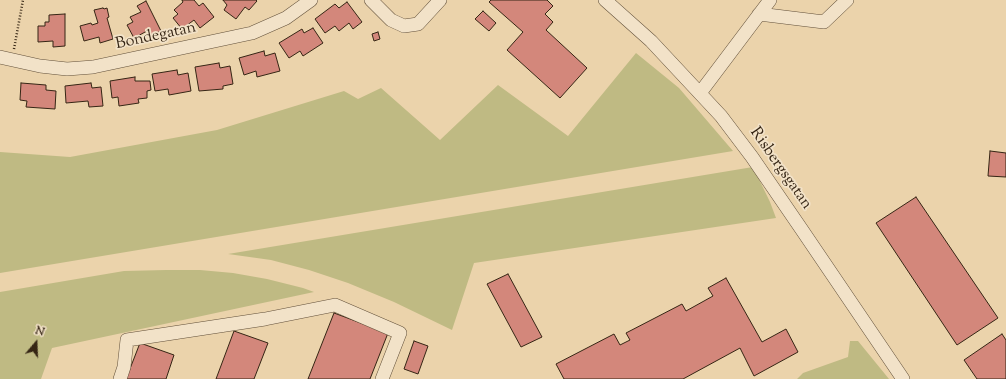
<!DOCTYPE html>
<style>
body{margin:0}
#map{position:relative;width:1006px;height:379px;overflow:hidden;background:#ebd3ab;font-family:"Sorts Mill Goudy",serif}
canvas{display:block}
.north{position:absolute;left:16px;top:323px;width:40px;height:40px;-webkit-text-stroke:3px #f2e2c8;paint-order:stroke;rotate:19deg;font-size:11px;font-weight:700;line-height:16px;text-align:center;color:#352514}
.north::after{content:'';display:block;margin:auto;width:14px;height:18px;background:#352514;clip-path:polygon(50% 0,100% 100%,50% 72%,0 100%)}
</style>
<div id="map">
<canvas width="1006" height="379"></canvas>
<div class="north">N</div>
</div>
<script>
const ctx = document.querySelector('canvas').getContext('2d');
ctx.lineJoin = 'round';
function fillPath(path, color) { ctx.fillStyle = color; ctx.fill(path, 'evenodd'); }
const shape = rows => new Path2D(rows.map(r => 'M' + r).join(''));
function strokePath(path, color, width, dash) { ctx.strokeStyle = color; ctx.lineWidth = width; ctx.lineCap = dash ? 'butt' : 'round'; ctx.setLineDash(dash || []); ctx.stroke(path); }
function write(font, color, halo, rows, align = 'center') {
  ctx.font = font + ' "Sorts Mill Goudy",serif'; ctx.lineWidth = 3.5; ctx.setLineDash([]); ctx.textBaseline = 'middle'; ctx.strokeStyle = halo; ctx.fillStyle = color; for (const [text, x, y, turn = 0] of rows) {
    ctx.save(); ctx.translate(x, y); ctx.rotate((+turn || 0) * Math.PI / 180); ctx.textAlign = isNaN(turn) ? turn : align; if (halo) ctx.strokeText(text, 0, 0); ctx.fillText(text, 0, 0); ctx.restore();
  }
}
const green = shape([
 [636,53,679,88,733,151,0,273,0,152,70,157,217,130,344,91,358,99,381,88,440,140,498,85,568,136],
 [753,167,770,202,776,218,474,263,452,330,394,302,348,283,309,270,271,260,228,254],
 [166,270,200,270,233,273,267,279,303,288,314,292,52,348,41,379,0,379,0,292,124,271],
 [850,341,858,341,889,379,797,379,803,373,848,357]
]);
const building = shape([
 [182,0,194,0,199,6,203,3,214,17,200,28,194,20,182,29,173,18,178,14,174,10,183,2,182,0],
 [223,0,256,0,257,1,249,10,245,7,236,19,224,10,227,5,223,0],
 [491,0,547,0,553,6,545,14,553,22,546,30,587,68,560,98,507,50,523,32,489,2,491,0],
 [146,1,161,31,150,36,147,31,134,38,127,25,133,22,130,17,141,12,137,6,146,1],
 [347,2,362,22,353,29,349,23,339,31,335,26,325,33,315,19,335,4,339,8,347,2],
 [103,8,104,9,107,8,109,17,107,18,113,39,100,43,99,37,84,41,80,26,91,23,92,25,98,23,94,10,103,8],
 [483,11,496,23,489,31,475,19,483,11],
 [65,14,65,46,53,47,53,41,38,42,38,26,45,26,45,22,49,22,49,15,65,14],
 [313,28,323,43,303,56,300,51,289,58,279,43,302,29,304,33,313,28],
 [378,32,380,39,374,41,372,34,378,32],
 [264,51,265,56,275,53,280,71,257,77,256,71,244,75,239,58,264,51],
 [219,63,220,68,230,66,233,84,223,86,223,89,199,91,195,67,219,63],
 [177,70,178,75,188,73,191,91,169,95,168,89,155,91,152,74,177,70],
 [135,77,135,81,150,81,151,90,147,91,147,98,138,99,139,103,119,106,118,97,112,98,110,81,135,77],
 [21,83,46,85,46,90,56,91,55,109,26,107,27,101,20,100,21,83],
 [91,83,92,88,101,87,103,106,89,107,88,101,66,103,65,86,91,83],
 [990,151,1006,153,1006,177,988,176,990,151],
 [916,197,998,318,957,345,876,223,916,197],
 [508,274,542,337,521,347,487,284,508,274],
 [726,278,762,342,786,329,798,352,754,376,740,348,683,379,564,379,556,364,614,334,620,345,630,340,626,333,682,304,686,311,713,296,708,288,726,278],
 [334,313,388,333,370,379,308,379,334,313],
 [234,331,268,343,254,379,216,379,234,331],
 [1002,334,1006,340,1006,379,977,379,964,360,1002,334],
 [414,341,428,346,418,374,404,369,414,341],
 [140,343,174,355,166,379,126,379,140,343]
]);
const path = shape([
 [14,49,23,0]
]);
const minor = shape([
 [371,0,391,20,404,26,418,24,440,0],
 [605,0,651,41,721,116,752,157,802,230,903,379],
 [759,14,824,22,847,0],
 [0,57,40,66,67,69,93,67,252,33,286,18,311,0],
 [700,93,770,0],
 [120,379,124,367,127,340,265,319,335,305,400,333,382,379]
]);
const streetNames = [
 ["Bondegatan",156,37,-12],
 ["Risbergsgatan",780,169,55]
];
fillPath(green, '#bfba83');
fillPath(building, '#d3877b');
strokePath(building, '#352514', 1);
strokePath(minor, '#62503a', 14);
strokePath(path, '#352514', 2.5, [1, 2]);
strokePath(minor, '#f2e2c8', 13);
write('16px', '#352514', '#f2e2c8', streetNames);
</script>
